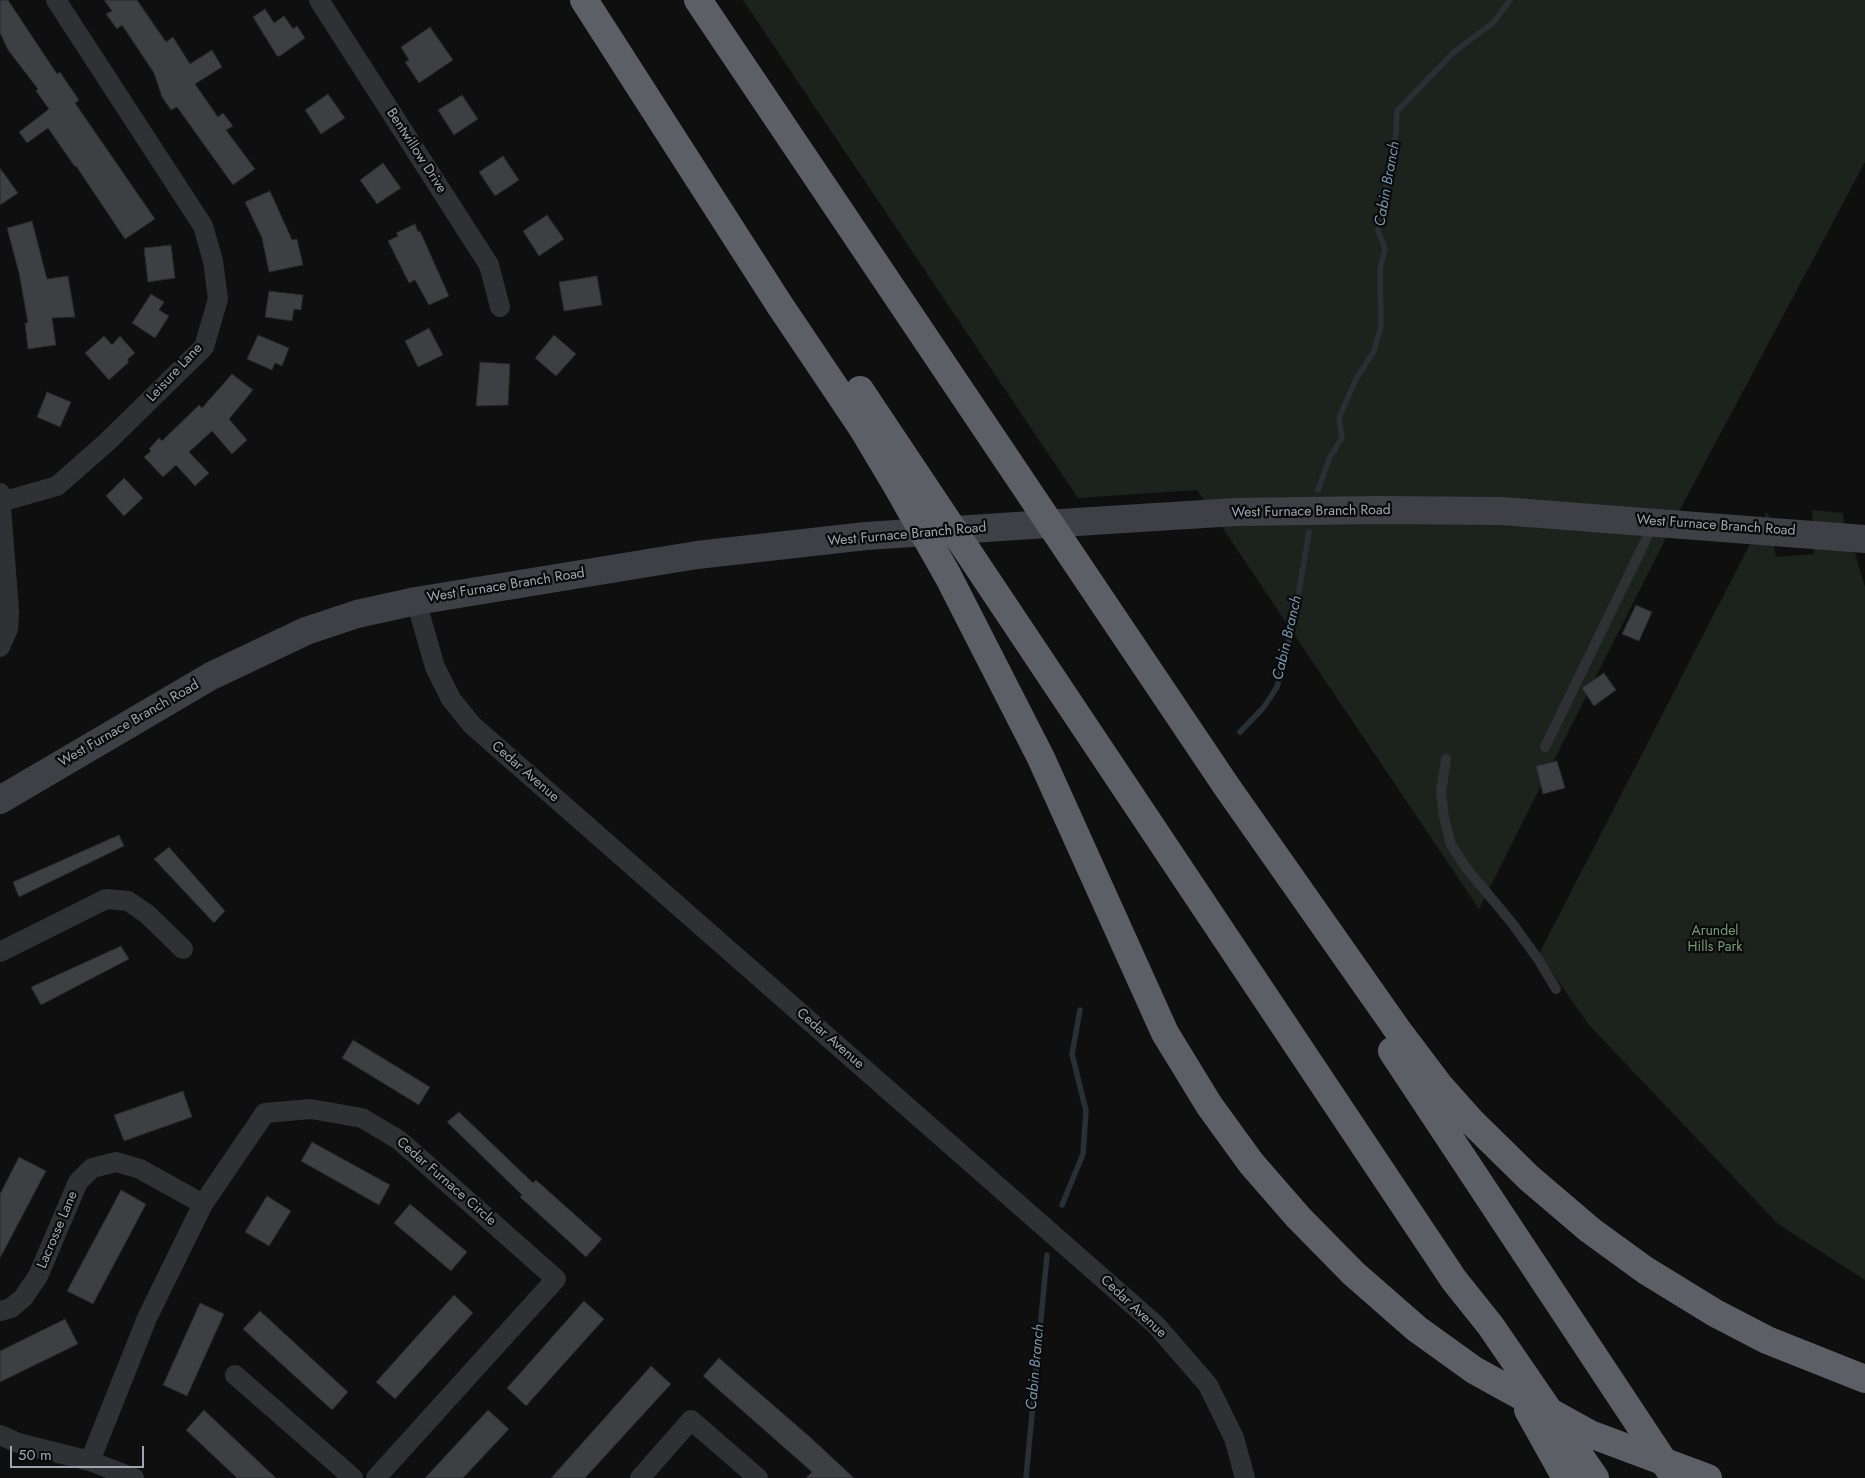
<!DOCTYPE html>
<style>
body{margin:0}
#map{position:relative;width:1865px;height:1478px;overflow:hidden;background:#0f0f10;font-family:Jost,sans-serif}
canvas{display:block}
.scale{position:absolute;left:10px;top:1446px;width:134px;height:22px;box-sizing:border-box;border:2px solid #a0a6b1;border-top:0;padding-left:6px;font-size:15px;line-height:18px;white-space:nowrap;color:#a0a6b1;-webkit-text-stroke:4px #0a0a0b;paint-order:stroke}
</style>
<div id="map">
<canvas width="1865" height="1478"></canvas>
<div class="scale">50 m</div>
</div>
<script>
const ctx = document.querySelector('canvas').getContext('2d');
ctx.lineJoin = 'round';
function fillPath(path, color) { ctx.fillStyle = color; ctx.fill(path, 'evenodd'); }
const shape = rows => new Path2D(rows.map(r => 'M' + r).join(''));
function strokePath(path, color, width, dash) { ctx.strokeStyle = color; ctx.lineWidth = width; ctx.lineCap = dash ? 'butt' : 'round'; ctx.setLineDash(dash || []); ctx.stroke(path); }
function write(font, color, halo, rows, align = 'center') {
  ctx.font = font + ' Jost,sans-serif'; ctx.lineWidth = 4.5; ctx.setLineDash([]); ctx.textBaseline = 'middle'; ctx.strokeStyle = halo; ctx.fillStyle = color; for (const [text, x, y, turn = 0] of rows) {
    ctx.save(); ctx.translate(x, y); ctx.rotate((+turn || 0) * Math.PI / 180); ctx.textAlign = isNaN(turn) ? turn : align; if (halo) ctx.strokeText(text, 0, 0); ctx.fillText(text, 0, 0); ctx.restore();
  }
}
const green = shape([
 [743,0,1865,0,1865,162,1685,500,1479,909,1197,490,1078,498],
 [1812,510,1843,513,1844,524,1846,524,1865,587,1865,1280,1778,1224,1589,1025,1539,954,1766,513,1768,513,1776,557,1814,554]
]);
const stream = shape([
 [1318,490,1330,457,1342,438,1339,418,1356,379,1374,351,1381,326,1380,269,1385,249,1378,231,1396,133,1397,111,1454,52,1494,22,1510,0],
 [1240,732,1264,707,1277,687,1294,620,1309,532],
 [1062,1205,1083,1154,1086,1111,1072,1054,1080,1010],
 [1026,1478,1047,1255]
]);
const building = shape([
 [0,0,8,0,57,74,60,72,68,84,79,100,75,103,155,219,125,239,76,166,75,167,48,128,27,143,19,132,49,109,36,91,38,89,8,50,0,33,0,0],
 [104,0,137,0,166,42,173,37,190,64,212,50,222,67,195,84,218,117,223,113,233,126,226,130,255,169,233,185,177,107,171,110,162,97,154,73,122,25,117,29,106,14,112,11,104,0],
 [265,9,274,23,284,16,293,29,297,26,305,38,280,56,277,56,253,17,265,9],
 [430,27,453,60,419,83,405,62,409,60,401,47,430,27],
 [328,94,345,118,321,134,305,110,328,94],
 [462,95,478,119,454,135,438,110,462,95],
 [503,156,519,180,495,196,479,172,503,156],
 [383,163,401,188,377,204,360,180,383,163],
 [0,168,18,193,0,205,0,168],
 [270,191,292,240,297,239,303,265,269,272,262,238,245,202,270,191],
 [547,215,564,239,539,256,523,231,547,215],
 [32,221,47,279,68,276,75,317,52,318,56,345,28,349,25,323,28,323,19,273,7,228,32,221],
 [415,224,418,232,420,231,449,296,429,305,415,280,409,283,388,241,398,236,396,233,415,224],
 [171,245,175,278,148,282,144,248,171,245],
 [597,276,602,305,564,311,559,282,597,276],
 [269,291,303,295,301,310,294,309,292,321,265,317,269,291],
 [151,294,164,302,159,310,169,316,155,338,132,323,151,294],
 [429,328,443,355,418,367,405,341,429,328],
 [258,335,289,348,282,366,275,363,272,370,247,359,258,335],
 [554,335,576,354,556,376,535,358,554,335],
 [104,336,112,345,120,336,135,353,127,360,129,362,109,380,85,353,104,336],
 [480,362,510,364,508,405,476,406,480,362],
 [232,374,253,390,229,419,247,440,232,454,212,431,189,452,209,473,195,486,176,465,163,477,144,457,151,451,149,449,159,438,162,441,199,405,202,408,232,374],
 [47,392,71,402,60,427,37,417,47,392],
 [124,478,143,498,124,516,106,496,124,478],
 [1636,605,1652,612,1639,641,1622,634,1636,605],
 [1604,673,1616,690,1594,706,1582,688,1604,673],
 [1557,761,1565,788,1543,794,1536,766,1557,761],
 [119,835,124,846,19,897,13,882,119,835],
 [169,847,225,911,214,923,154,859,169,847],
 [121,946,129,959,41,1005,31,987,121,946],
 [353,1040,430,1087,419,1105,342,1058,353,1040],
 [183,1091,192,1117,124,1141,114,1115,183,1091],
 [459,1112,533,1183,536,1180,602,1239,586,1257,520,1197,522,1195,447,1122,459,1112],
 [312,1142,390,1185,379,1205,301,1161,312,1142],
 [19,1157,46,1171,0,1258,0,1194,19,1157],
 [121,1190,146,1204,93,1304,67,1291,121,1190],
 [267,1196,291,1211,269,1246,245,1232,267,1196],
 [410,1204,467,1252,451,1271,394,1223,410,1204],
 [454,1295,473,1313,395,1399,376,1382,454,1295],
 [584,1301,604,1319,526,1406,507,1388,584,1301],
 [200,1303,224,1314,187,1396,163,1385,200,1303],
 [260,1311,348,1392,332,1410,243,1329,260,1311],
 [65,1319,78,1344,0,1382,0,1351,65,1319],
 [719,1358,811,1438,854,1478,806,1478,812,1472,703,1376,719,1358],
 [651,1366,671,1384,585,1478,551,1478,651,1366],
 [204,1410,276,1478,237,1478,186,1430,204,1410],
 [488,1410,509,1429,463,1478,425,1478,488,1410]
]);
const lane = shape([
 [1545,747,1653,525],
 [1446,759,1441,792,1444,817,1451,845,1467,869,1512,923,1538,959,1556,989]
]);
const street = shape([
 [319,0,489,265,500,307],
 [0,493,9,611,8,629,0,647],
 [1,502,57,486,107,442,204,347,218,299,213,261,203,226,56,0],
 [416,601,435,667,451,699,472,725,1156,1325,1208,1385,1234,1438,1245,1478],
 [0,952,106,899,128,901,147,914,183,949],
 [0,1311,11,1308,23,1298,38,1276,78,1182,92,1168,116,1162,140,1169,203,1204],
 [235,1375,353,1478],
 [0,1435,18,1443,90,1461,134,1478],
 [90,1461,147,1318,203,1204,265,1113,311,1109,362,1118,399,1140,556,1279,376,1478],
 [640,1478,691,1420,758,1478]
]);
const secondary = shape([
 [0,800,211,676,306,631,357,614,416,601,697,555,866,536,1092,521,1236,512,1378,510,1502,511,1865,539]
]);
const highway = shape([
 [584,0,779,304,863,429,897,486,948,576,1041,758,1165,1033,1209,1105,1251,1163,1298,1217,1353,1273,1417,1329,1474,1370,1590,1434,1708,1478],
 [698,0,1227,787,1399,1032,1439,1085,1472,1122,1529,1178,1590,1230,1645,1270,1715,1313,1767,1340,1865,1379],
 [860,390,1454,1280,1490,1325,1595,1478],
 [1392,1051,1668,1468],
 [1528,1410,1566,1478]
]);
const streetNames = [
 ["Bentwillow Drive",416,151,57],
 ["Leisure Lane",175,373,-47],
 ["West Furnace Branch Road",1311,512,-1],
 ["West Furnace Branch Road",1716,526,4],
 ["West Furnace Branch Road",907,535,-5],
 ["West Furnace Branch Road",506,586,-9],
 ["West Furnace Branch Road",129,724,-30],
 ["Cedar Avenue",525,772,41],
 ["Cedar Avenue",830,1039,41],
 ["Cedar Furnace Circle",446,1182,41],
 ["Lacrosse Lane",58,1230,-67],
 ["Cedar Avenue",1133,1307,43]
];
const parkNames = [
 ["Arundel",1715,932],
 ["Hills Park",1715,948]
];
const waterNames = [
 ["Cabin Branch",1388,184,-80],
 ["Cabin Branch",1288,638,-77],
 ["Cabin Branch",1036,1367,-85]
];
fillPath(green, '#1c231c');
strokePath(stream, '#283036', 5.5);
fillPath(building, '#3e3f43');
strokePath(building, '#29292c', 1);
strokePath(lane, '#303135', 10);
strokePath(street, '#303135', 20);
strokePath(secondary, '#3e4045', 28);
strokePath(highway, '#5c5f66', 28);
write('14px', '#a0a6b1', '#0a0a0b', streetNames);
write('14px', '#779d77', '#0a0a0b', parkNames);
write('italic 15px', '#7696ad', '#0a0a0b', waterNames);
</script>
